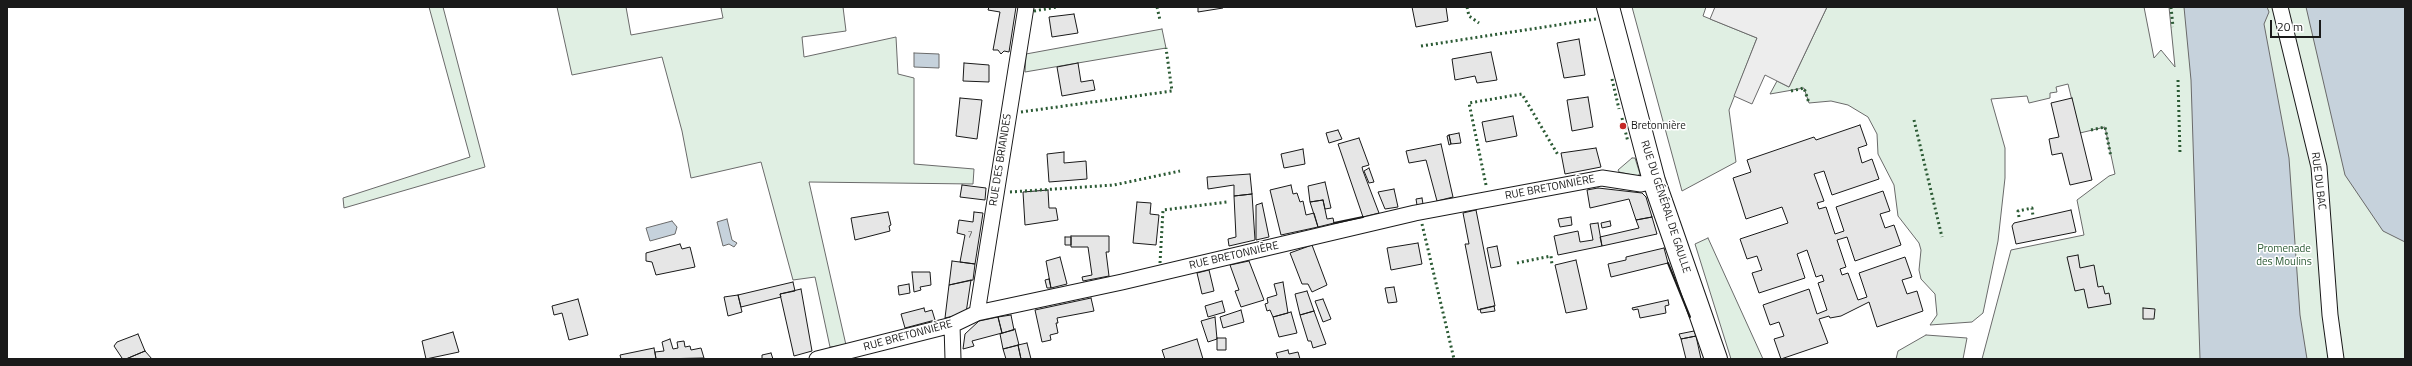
<!DOCTYPE html>
<meta charset="utf-8">
<style>
body{margin:0}
#map{position:relative;width:2412px;height:366px;overflow:hidden;background:#fff;font-family:"Titillium Web",sans-serif}
canvas{display:block}
.frame{position:absolute;inset:0;border:8px solid #1a1a1a;pointer-events:none}
.scale{position:absolute;left:2270px;top:20px;width:51px;height:18px;box-sizing:border-box;border:2px solid #1a1a1a;border-top:0;padding-left:5px;font-size:12px;line-height:14px;white-space:nowrap;color:#1a1a1a;-webkit-text-stroke:3px #fff;paint-order:stroke}
</style>
<div id="map">
<canvas width="2412" height="366"></canvas>
<div class="frame"></div>
<div class="scale">20 m</div>
</div>
<script>
const ctx = document.querySelector('canvas').getContext('2d');
ctx.lineJoin = 'round';
function fillPath(path, color) { ctx.fillStyle = color; ctx.fill(path, 'evenodd'); }
const shape = rows => new Path2D(rows.map(r => 'M' + r).join(''));
function strokePath(path, color, width, dash) { ctx.strokeStyle = color; ctx.lineWidth = width; ctx.lineCap = dash ? 'butt' : 'round'; ctx.setLineDash(dash || []); ctx.stroke(path); }
function write(font, color, halo, rows, align = 'center') {
  ctx.font = font + ' "Titillium Web",sans-serif'; ctx.lineWidth = 3; ctx.setLineDash([]); ctx.textBaseline = 'middle'; ctx.strokeStyle = halo; ctx.fillStyle = color; for (const [text, x, y, turn = 0] of rows) {
    ctx.save(); ctx.translate(x, y); ctx.rotate((+turn || 0) * Math.PI / 180); ctx.textAlign = isNaN(turn) ? turn : align; if (halo) ctx.strokeText(text, 0, 0); ctx.fillText(text, 0, 0); ctx.restore();
  }
}
const green = shape([
 [429,7,443,7,485,167,344,208,343,198,470,157,429,7],
 [557,7,626,7,631,35,723,18,721,8,724,7,843,7,846,31,802,37,804,57,896,37,898,74,914,78,914,164,974,169,973,184,809,182,846,345,830,347,815,277,793,280,761,162,691,178,682,131,662,57,572,75,557,7],
 [1632,7,1706,7,1703,16,1757,38,1729,110,1736,162,1682,191,1632,7],
 [1827,7,2144,7,2154,58,2161,50,2175,67,2169,7,2310,7,2405,238,2405,359,1982,359,2011,250,2084,235,2077,200,2109,176,2115,174,2105,127,2080,133,2068,84,2056,87,2057,92,2050,93,2050,98,2029,103,2027,96,1991,99,2005,148,2005,178,1998,241,1983,313,1972,322,1930,325,1937,315,1935,294,1921,279,1919,270,1921,250,1919,243,1898,216,1894,185,1878,154,1877,134,1868,117,1848,105,1831,101,1809,103,1804,88,1770,94,1777,81,1789,87,1827,7],
 [1162,29,1166,48,1025,72,1026,54,1162,29],
 [1632,158,1635,158,1640,174,1637,176,1619,172,1618,170,1632,158],
 [1708,238,1763,359,1731,359,1695,244,1708,238],
 [1926,335,1967,338,1963,359,1896,359,1898,351,1926,335]
]);
const parking = shape([
 [1715,7,1827,7,1789,87,1765,75,1752,104,1734,96,1757,38,1710,19,1715,7]
]);
const water = shape([
 [2184,7,2267,7,2269,12,2264,24,2289,158,2300,315,2307,359,2200,359,2191,80,2184,7],
 [2306,7,2405,7,2405,242,2383,231,2345,175,2306,7],
 [914,53,939,54,939,68,914,67,914,53],
 [727,219,732,240,737,243,734,247,729,244,723,246,717,222,727,219],
 [672,221,677,227,675,234,650,241,646,228,672,221]
]);
const building = shape([
 [989,7,1016,7,1009,52,1004,51,1001,54,998,50,993,50,1000,12,988,10,989,7],
 [1198,7,1223,7,1223,8,1198,12,1198,7],
 [1412,7,1446,7,1448,21,1416,27,1412,7],
 [1074,14,1078,33,1052,37,1049,17,1074,14],
 [1579,39,1585,75,1564,78,1557,43,1579,39],
 [1491,52,1497,80,1477,83,1475,76,1455,80,1452,59,1491,52],
 [964,63,989,65,989,82,963,81,964,63],
 [1078,63,1081,82,1093,80,1095,90,1062,96,1057,67,1078,63],
 [1588,97,1593,127,1572,131,1567,100,1588,97],
 [960,98,982,100,977,139,956,136,960,98],
 [2072,98,2092,180,2070,185,2062,153,2052,155,2049,139,2059,137,2051,103,2072,98],
 [1513,116,1517,136,1486,142,1482,122,1513,116],
 [1860,125,1867,145,1858,148,1862,163,1872,159,1879,179,1832,195,1824,171,1814,174,1824,201,1817,203,1819,209,1826,207,1835,234,1844,231,1836,207,1883,191,1890,211,1880,214,1885,228,1894,225,1901,245,1855,261,1847,237,1837,240,1846,267,1840,269,1842,275,1848,273,1858,300,1867,297,1859,273,1905,257,1912,277,1902,280,1907,294,1917,291,1923,311,1877,327,1869,302,1841,316,1830,318,1829,316,1819,319,1828,343,1781,359,1774,339,1784,336,1779,322,1770,325,1763,305,1809,289,1817,314,1827,310,1818,283,1824,281,1822,275,1816,277,1807,250,1797,254,1805,278,1759,293,1752,273,1762,270,1757,256,1747,259,1740,239,1788,223,1782,207,1746,219,1733,178,1751,172,1747,160,1814,137,1816,140,1860,125],
 [1338,130,1342,139,1329,143,1326,133,1338,130],
 [1459,133,1461,143,1451,144,1449,135,1459,133],
 [1449,135,1451,144,1449,145,1447,136,1449,135],
 [1359,138,1369,165,1362,167,1363,171,1379,213,1363,217,1338,144,1359,138],
 [1441,144,1453,197,1437,201,1426,160,1409,163,1406,151,1441,144],
 [1596,148,1601,167,1565,174,1561,153,1596,148],
 [1303,149,1305,164,1284,168,1281,154,1303,149],
 [1064,152,1064,163,1086,161,1087,179,1049,182,1047,154,1064,152],
 [1369,168,1374,182,1369,183,1364,171,1369,168],
 [1250,174,1252,194,1234,196,1234,185,1208,189,1207,177,1250,174],
 [1325,182,1331,208,1325,209,1323,200,1310,202,1308,186,1325,182],
 [962,185,986,188,985,200,960,197,962,185],
 [1291,185,1293,194,1297,193,1300,202,1303,201,1306,215,1314,213,1318,227,1281,235,1270,190,1291,185],
 [1598,188,1642,193,1646,197,1652,217,1636,220,1629,199,1590,208,1587,190,1598,188],
 [1394,189,1398,207,1385,209,1378,192,1394,189],
 [1048,190,1049,208,1056,208,1058,220,1025,225,1023,192,1048,190],
 [1252,194,1255,240,1229,246,1228,239,1236,237,1234,196,1252,194],
 [1422,198,1423,204,1417,205,1416,199,1422,198],
 [1323,200,1327,219,1333,218,1334,223,1318,227,1310,202,1323,200],
 [1137,202,1151,203,1150,214,1159,215,1156,245,1133,243,1137,202],
 [1262,203,1269,237,1256,240,1256,205,1262,203],
 [1476,210,1495,306,1478,310,1465,244,1469,244,1463,213,1476,210],
 [2071,210,2076,232,2016,244,2012,226,2014,223,2071,210],
 [888,212,891,225,889,226,890,231,855,240,851,218,888,212],
 [974,212,983,213,975,264,960,262,965,235,957,233,959,220,973,222,974,212],
 [1571,217,1572,225,1560,227,1558,219,1571,217],
 [1652,217,1657,234,1602,246,1600,237,1639,228,1636,220,1652,217],
 [1610,221,1611,226,1602,228,1601,223,1610,221],
 [1598,223,1602,246,1558,255,1554,236,1578,231,1580,242,1593,240,1590,224,1598,223],
 [1071,236,1109,236,1109,252,1106,252,1109,276,1083,281,1082,277,1092,275,1088,247,1071,247,1071,236],
 [1065,237,1071,237,1071,245,1065,245,1065,237],
 [1418,243,1422,264,1391,270,1387,248,1418,243],
 [680,244,682,249,690,247,695,267,656,275,652,262,646,261,646,253,680,244],
 [1312,245,1327,285,1312,292,1308,284,1302,284,1290,253,1312,245],
 [1497,246,1501,266,1491,268,1487,248,1497,246],
 [1664,248,1668,263,1611,277,1608,264,1626,260,1626,257,1664,248],
 [2078,255,2080,268,2094,265,2098,287,2103,286,2105,294,2109,293,2111,304,2088,308,2084,289,2075,291,2067,257,2078,255],
 [1060,257,1067,284,1051,288,1046,261,1060,257],
 [1576,260,1587,309,1566,313,1555,265,1576,260],
 [952,261,975,264,973,280,949,285,952,261],
 [1249,261,1264,300,1241,307,1235,291,1239,290,1230,265,1249,261],
 [1209,270,1214,291,1202,294,1197,273,1209,270],
 [912,272,930,272,931,285,920,287,921,290,914,292,912,272],
 [1049,279,1051,288,1047,288,1045,280,1049,279],
 [971,280,966,313,945,318,949,285,971,280],
 [793,282,795,291,780,294,781,297,741,307,738,295,793,282],
 [1283,282,1288,313,1273,317,1270,310,1267,311,1265,304,1268,303,1267,298,1277,295,1274,284,1283,282],
 [909,284,910,293,899,295,898,286,909,284],
 [1394,287,1397,302,1388,303,1385,288,1394,287],
 [801,289,812,351,794,356,780,294,801,289],
 [1307,291,1314,311,1300,315,1295,294,1307,291],
 [738,295,742,312,728,316,724,297,738,295],
 [1091,298,1094,311,1057,318,1058,323,1056,323,1058,333,1050,335,1051,340,1042,342,1035,310,1091,298],
 [578,299,588,335,569,340,562,313,554,315,552,306,578,299],
 [1323,299,1331,319,1323,322,1315,301,1323,299],
 [1668,300,1669,305,1665,306,1666,313,1640,318,1638,309,1633,310,1632,308,1668,300],
 [1222,301,1225,312,1208,317,1205,306,1222,301],
 [1494,306,1495,311,1481,313,1480,309,1494,306],
 [924,308,925,312,932,310,935,320,905,328,901,314,924,308],
 [2143,308,2155,309,2154,319,2143,319,2143,308],
 [1241,310,1244,322,1223,328,1220,317,1241,310],
 [1314,311,1326,344,1313,348,1311,341,1308,341,1300,315,1314,311],
 [1291,312,1297,333,1279,337,1273,317,1291,312],
 [1011,315,1014,330,1002,333,998,317,1011,315],
 [998,317,1002,333,972,341,974,346,963,349,965,334,979,321,998,317],
 [1215,317,1217,339,1208,342,1201,321,1215,317],
 [1015,329,1019,345,1003,349,1000,334,1015,329],
 [1694,331,1696,336,1681,339,1679,334,1694,331],
 [453,332,459,352,426,359,422,341,453,332],
 [138,334,145,351,126,359,120,359,122,358,114,346,117,342,138,334],
 [1696,336,1701,359,1686,359,1681,339,1696,336],
 [1217,338,1226,338,1226,350,1217,350,1217,338],
 [670,339,673,349,678,348,677,342,684,341,685,347,690,346,691,350,701,348,704,358,656,359,655,352,664,351,662,342,670,339],
 [1197,339,1203,359,1165,359,1162,350,1197,339],
 [1027,343,1031,359,1021,359,1018,345,1027,343],
 [1018,345,1021,359,1006,359,1003,349,1018,345],
 [654,348,656,359,621,359,620,355,654,348],
 [1288,350,1289,354,1298,352,1300,359,1278,359,1276,353,1288,350],
 [145,351,152,359,126,359,145,351],
 [771,353,773,359,760,359,762,359,762,355,771,353]
]);
const street = shape([
 [2280,7,2319,167,2330,315,2336,359],
 [977,313,1026,7],
 [952,325,953,359],
 [817,359,952,325,977,313,1122,282,1415,213,1602,178,1641,184,1654,181]
]);
const secondary = shape([
 [1608,7,1654,181,1716,359]
]);
const hedge = shape([
 [1157,7,1160,20],
 [1467,7,1469,16,1479,23],
 [2171,7,2173,27],
 [1034,11,1057,7],
 [1421,46,1596,19],
 [1612,79,1619,109],
 [2178,80,2180,154],
 [1791,91,1804,88,1809,103],
 [1021,112,1172,91,1166,48],
 [1622,118,1628,142],
 [1914,120,1942,237],
 [2091,130,2105,127,2111,157],
 [1486,185,1469,103,1522,94,1558,155],
 [1010,192,1114,185,1180,171],
 [2019,217,2018,211,2032,208,2033,216],
 [1422,224,1454,359],
 [1160,263,1163,210,1227,202],
 [1517,263,1551,256,1552,265]
]);
const wall = shape([
 [1334,223,1363,217],
 [1668,263,1690,317]
]);
const markers = [
 [1623,126,4,"#c62828"]
];
const numberNames = [
 ["7",970,236]
];
const poiNames = [
 ["Bretonnière",1631,126]
];
const streetNames = [
 ["RUE DES BRIANDES",1001,160,-81],
 ["RUE DU BAC",2318,181,83],
 ["RUE BRETONNIÈRE",1550,188,-11],
 ["RUE DU GÉNÉRAL DE GAULLE",1665,207,72],
 ["RUE BRETONNIÈRE",1234,256,-13],
 ["RUE BRETONNIÈRE",908,336,-15]
];
const parkNames = [
 ["Promenade",2284,249],
 ["des Moulins",2284,262]
];
fillPath(green, '#e0efe3');
strokePath(green, '#6a6a6a', 1);
fillPath(parking, '#ededed');
strokePath(parking, '#6a6a6a', 1);
fillPath(water, '#c6d2dc');
strokePath(water, '#6a6a6a', 1);
fillPath(building, '#e6e6e6');
strokePath(building, '#1a1a1a', 1);
strokePath(street, '#1a1a1a', 17);
strokePath(secondary, '#1a1a1a', 24);
strokePath(street, '#fff', 15);
strokePath(secondary, '#fff', 22);
strokePath(hedge, '#2b5a34', 3, [2, 3]);
strokePath(wall, '#1a1a1a', 2);
for (const [x, y, r, color] of markers) { const dot = new Path2D(); dot.arc(x, y, r, 0, 2 * Math.PI); ctx.fillStyle = color; ctx.fill(dot); strokePath(dot, '#fff', 1.5); }
write('9px', '#4d4d4d', null, numberNames);
write('11px', '#1a1a1a', '#fff', poiNames, 'left');
write('11px', '#1a1a1a', '#fff', streetNames);
write('11px', '#2b5a34', '#fff', parkNames);
</script>
